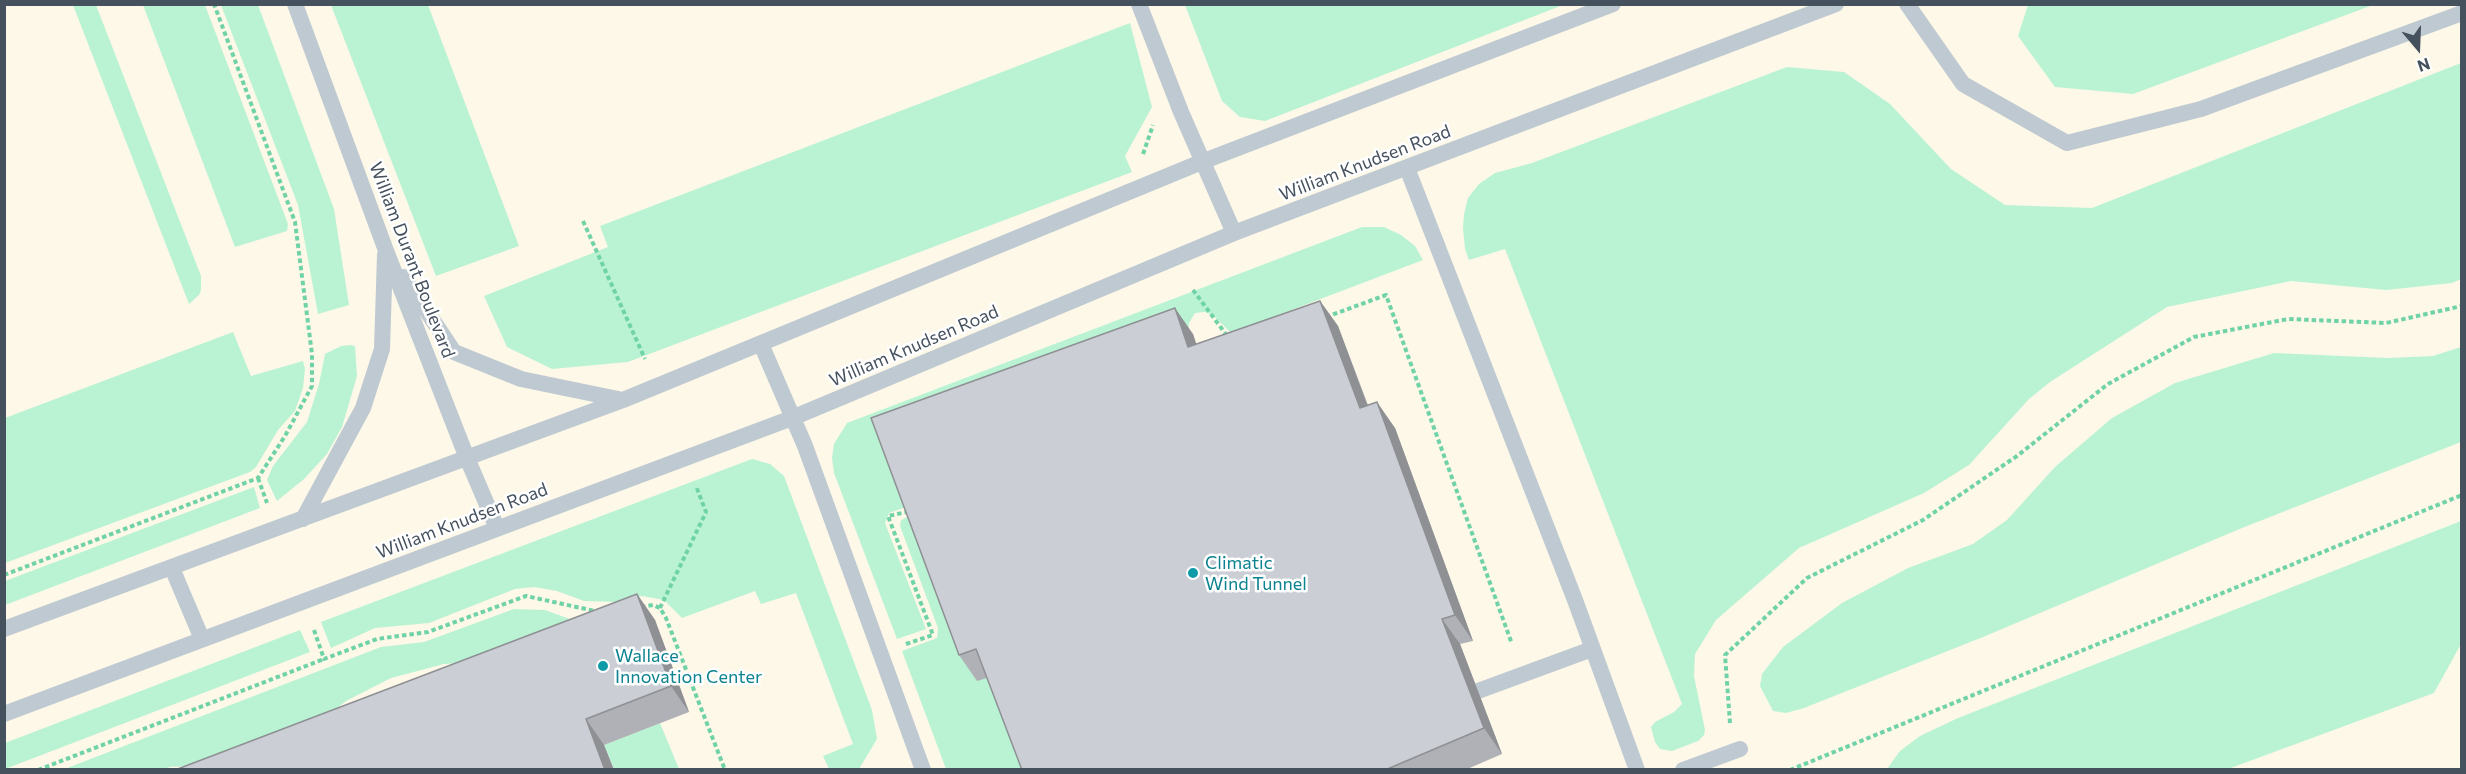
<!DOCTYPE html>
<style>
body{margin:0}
#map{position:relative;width:2466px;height:774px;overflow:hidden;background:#f2efef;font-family:Commissioner,sans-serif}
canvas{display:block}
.frame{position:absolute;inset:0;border:6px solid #46515e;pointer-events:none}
.north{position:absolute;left:2388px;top:18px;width:60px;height:60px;-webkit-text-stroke:4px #fff;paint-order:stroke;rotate:161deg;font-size:16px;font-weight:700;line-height:24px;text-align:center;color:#46515e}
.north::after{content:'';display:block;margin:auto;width:21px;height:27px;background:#46515e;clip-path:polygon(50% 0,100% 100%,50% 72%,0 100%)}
</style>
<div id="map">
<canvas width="2466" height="774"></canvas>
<div class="frame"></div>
<div class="north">N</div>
</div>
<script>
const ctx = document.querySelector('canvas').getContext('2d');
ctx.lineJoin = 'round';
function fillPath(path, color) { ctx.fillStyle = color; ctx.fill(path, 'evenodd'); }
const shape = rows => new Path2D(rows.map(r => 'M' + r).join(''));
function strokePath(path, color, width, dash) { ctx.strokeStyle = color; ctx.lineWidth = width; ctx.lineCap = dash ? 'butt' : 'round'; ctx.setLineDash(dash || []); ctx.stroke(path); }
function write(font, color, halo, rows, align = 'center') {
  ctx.font = font + ' Commissioner,sans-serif'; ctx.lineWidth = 5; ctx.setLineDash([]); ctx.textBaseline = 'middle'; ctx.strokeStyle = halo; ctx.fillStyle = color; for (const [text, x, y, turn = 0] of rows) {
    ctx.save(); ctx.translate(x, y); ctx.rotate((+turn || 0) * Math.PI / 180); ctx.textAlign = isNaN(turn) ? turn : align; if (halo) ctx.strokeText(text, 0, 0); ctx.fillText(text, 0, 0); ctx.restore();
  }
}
const commercial = shape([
 [5,5,2461,5,2461,769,5,770]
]);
const green = shape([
 [73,5,96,5,201,276,201,290,199,295,189,304],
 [143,5,205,5,288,224,287,231,235,247],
 [221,5,258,5,334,209,349,305,318,314,298,205],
 [331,5,428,5,519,246,436,276],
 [1185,5,1563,5,1265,121,1240,117,1222,101],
 [2028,5,2028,4,2373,5,2133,94,2055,87,2018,36],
 [1130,23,1152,107,1125,156,1132,172,628,362,552,369,507,347,484,296,608,247,600,226],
 [2461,63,2461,279,2452,283,2386,290,2291,281,2167,307,2050,382,2029,399,1969,465,1924,493,1799,548,1716,620,1695,654,1694,676,1705,730,1704,735,1698,741,1672,751,1660,749,1655,742,1651,727,1655,722,1674,712,1682,704,1505,249,1469,260,1465,249,1463,228,1464,214,1468,198,1479,184,1495,173,1532,163,1787,67,1844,72,1890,104,1951,169,2005,205,2092,208],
 [1362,227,1384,227,1401,235,1415,246,1423,260,1231,333,1214,316,1205,312,1195,313,1189,323,1188,335,912,505,889,513,885,523,926,629,897,639,834,473,832,458,834,444,847,423],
 [233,332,251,376,303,361,305,369,303,388,295,411,278,430,256,467,250,472,5,563,5,418],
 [350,345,355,346,357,376,342,427,327,454,304,479,277,501,267,480,273,466,307,422,319,384,325,354,341,346],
 [2461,347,2461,442,2242,528,1983,637,1804,708,1786,713,1773,711,1760,686,1762,674,1783,647,1842,603,1908,568,1973,544,2007,520,2055,467,2112,418,2175,383,2274,353,2388,358,2433,356],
 [752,459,770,464,784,476,872,710,877,739,859,769,829,769,823,756,853,744,796,593,761,604,755,591,682,618,664,600,642,596,616,602,584,601,557,591,534,587,515,589,429,623,375,628,331,648,321,622],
 [254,487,260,508,5,605,5,581],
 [915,513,977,680,994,675,1030,769,946,769,902,651,937,638,938,628,900,526,901,520],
 [2461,521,2461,644,2434,693,2228,769,1887,769,1900,751,1920,736,1958,718],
 [514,609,545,610,578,622,492,661,444,664,391,678,346,701,312,728,216,765,170,767,165,769,62,770,381,647,424,642],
 [300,630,310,652,5,769,5,743],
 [660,723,679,769,614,769,604,745]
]);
const path = shape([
 [1143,154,1153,125],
 [583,221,645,359],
 [1193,290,1228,337],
 [1326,317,1386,295,1512,644],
 [258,478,267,503],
 [4,575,258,478,285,436,312,386,312,354,295,222,214,4],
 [641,607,653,605,660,608,666,618,725,770],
 [660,608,706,512,696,486],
 [314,630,324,659,377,639,428,632,526,596,595,611],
 [906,644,933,635,888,516,907,512],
 [1730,723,1725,655,1807,578,1923,520,2017,456,2108,384,2194,337,2288,319,2386,323,2462,306],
 [38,770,324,659],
 [1790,770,2462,495]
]);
const lane = shape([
 [295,4,385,248,467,458,497,528],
 [1139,4,1181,112,1234,233],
 [1907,4,1963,84,2067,143,2201,109,2462,13],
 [1407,168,1575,600,1637,770],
 [404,277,454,352,521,379,623,400],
 [761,344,805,446,923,770],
 [303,519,363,408,382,349,385,255],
 [172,568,202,639],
 [4,629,623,400,1204,161,1613,4],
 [1478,691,1592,649],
 [4,714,792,418,1234,233,1836,4],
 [1683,770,1740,749]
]);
const wall = shape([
 [1320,301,1338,326,1368,405,1395,428,1473,641,1460,644,1502,754,1465,770,1022,770,987,678,977,681,959,655,1193,334,1196,344],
 [637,594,655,620,689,712,604,745,614,770,175,770]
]);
const shadedWall = shape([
 [1320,301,1338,326,1378,434,1360,408],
 [1175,308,1193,334,1206,373,1188,347],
 [1377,402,1395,428,1473,641,1455,615],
 [637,594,655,620,689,712,671,686],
 [1442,619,1460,644,1502,754,1484,728],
 [586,719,604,745,614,770,605,770]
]);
const building = shape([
 [1320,301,1360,408,1377,402,1455,615,1442,619,1484,728,1385,770,1022,770,976,649,959,655,871,418,1175,308,1188,347,1320,301],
 [637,594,671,686,586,719,605,770,175,770,637,594]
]);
const markers = [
 [1193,573,6,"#0f9aa8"],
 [603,666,6,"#0f9aa8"]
];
const streetNames = [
 ["William Knudsen Road",1365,163,-21],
 ["William Durant Boulevard",412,260,69],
 ["William Knudsen Road",914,346,-23],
 ["William Knudsen Road",462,521,-21]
];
const cultureNames = [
 ["Climatic",1205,563],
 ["Wind Tunnel",1205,584],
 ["Wallace",615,656],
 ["Innovation Center",615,677]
];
fillPath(commercial, '#fdf8e7');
fillPath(green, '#baf3d3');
strokePath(path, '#70d3a7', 4, [4.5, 3]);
strokePath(lane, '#bfc9d2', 16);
fillPath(wall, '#afb1b6');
fillPath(shadedWall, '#8e9094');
fillPath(building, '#cbced4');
strokePath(building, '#8e9094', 1.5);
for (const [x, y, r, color] of markers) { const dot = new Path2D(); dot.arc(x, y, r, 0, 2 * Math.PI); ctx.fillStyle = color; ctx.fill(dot); strokePath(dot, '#fff', 2); }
write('18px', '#46515e', '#fff', streetNames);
write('18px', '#0d838f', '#fff', cultureNames, 'left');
</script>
